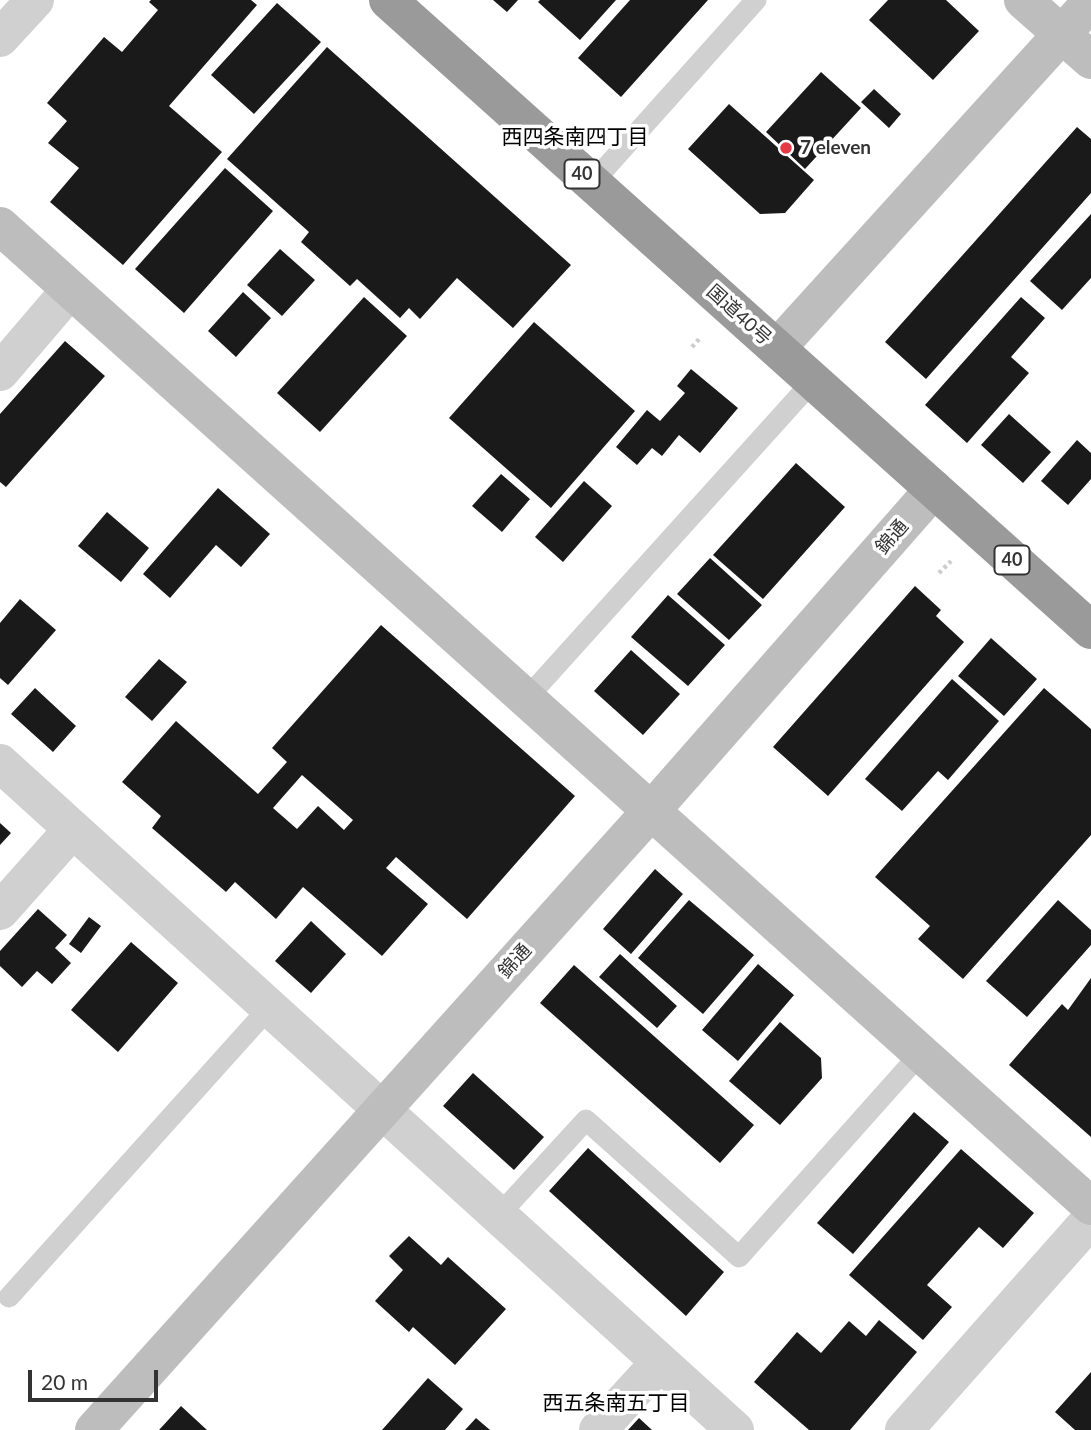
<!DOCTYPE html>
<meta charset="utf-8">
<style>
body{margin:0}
#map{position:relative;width:1091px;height:1430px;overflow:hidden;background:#fff;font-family:Lato,sans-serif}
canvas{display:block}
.scale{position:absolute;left:28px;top:1370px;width:130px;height:32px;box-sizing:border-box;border:4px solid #333;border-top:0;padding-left:9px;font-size:21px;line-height:24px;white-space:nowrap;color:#333;-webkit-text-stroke:5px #fff;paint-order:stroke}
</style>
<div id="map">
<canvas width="1091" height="1430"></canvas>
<div class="scale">20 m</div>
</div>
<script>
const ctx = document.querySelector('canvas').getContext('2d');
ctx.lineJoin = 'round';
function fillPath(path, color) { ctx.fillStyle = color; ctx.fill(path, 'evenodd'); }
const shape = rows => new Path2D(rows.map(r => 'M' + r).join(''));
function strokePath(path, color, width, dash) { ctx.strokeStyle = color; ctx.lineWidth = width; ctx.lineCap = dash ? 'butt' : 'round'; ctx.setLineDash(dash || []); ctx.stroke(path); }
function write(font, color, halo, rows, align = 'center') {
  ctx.font = font + ' Lato,"Noto Sans JP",sans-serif'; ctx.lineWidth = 7; ctx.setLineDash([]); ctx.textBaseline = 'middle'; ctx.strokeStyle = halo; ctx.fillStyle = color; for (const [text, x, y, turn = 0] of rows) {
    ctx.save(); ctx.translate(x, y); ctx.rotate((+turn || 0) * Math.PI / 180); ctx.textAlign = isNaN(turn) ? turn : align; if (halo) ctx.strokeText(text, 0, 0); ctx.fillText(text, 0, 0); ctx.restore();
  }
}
const building = shape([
 [151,0,251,0,257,5,169,106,222,152,123,265,50,202,79,168,48,143,67,121,47,103,104,37,122,52,158,10,149,2],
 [493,0,518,0,507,12],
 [540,0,616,0,580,40,538,2],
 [630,0,708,0,621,97,578,58],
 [888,0,946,0,979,31,933,80,869,20],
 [277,3,321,42,254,114,211,75],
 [327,47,571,265,513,328,457,278,420,319,409,308,400,318,357,279,350,286,301,242,309,232,227,159],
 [821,72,861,108,805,169,766,132],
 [874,89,901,114,889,128,861,102],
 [729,104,814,180,785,213,760,214,688,149],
 [1077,127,1091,139,1091,193,926,379,885,342],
 [225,168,273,211,184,313,135,269],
 [1091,214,1091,278,1062,310,1030,281],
 [280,249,315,280,282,316,247,285],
 [243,292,271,318,236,357,208,331],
 [364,297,407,336,320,432,277,393],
 [1021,297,1045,318,1011,357,1029,373,967,443,925,405],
 [534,322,635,411,551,508,449,418],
 [65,341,105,376,6,487,0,482,0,414],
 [691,369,738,408,700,453,679,435,662,456,652,448,637,465,616,447,647,410,660,421,685,393,677,386],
 [1009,414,1051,452,1023,483,981,445],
 [1077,440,1091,453,1091,479,1068,505,1041,481],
 [796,463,845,507,763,599,713,555],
 [501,474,530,499,502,532,472,506],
 [584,481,612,506,563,562,535,537],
 [218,488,270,534,241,567,216,545,170,598,143,574],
 [107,512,149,548,121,582,78,546],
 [710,558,762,605,729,640,677,594],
 [915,586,941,610,936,616,964,642,828,796,773,747],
 [668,595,725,645,688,686,631,637],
 [20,599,56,630,8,685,0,678,0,623],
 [381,625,575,796,467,919,396,857,386,868,428,904,382,956,303,887,276,919,235,882,226,892,152,828,161,816,122,782,176,721,258,794,287,762,272,748],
 [302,775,353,820,344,830,318,806,297,829,273,808],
 [991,638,1037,679,1004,716,958,676],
 [631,650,680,694,643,735,594,691],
 [159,659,187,682,152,721,125,697],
 [952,679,999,721,948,780,938,771,902,811,865,779],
 [35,688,76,726,53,752,11,714],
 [1044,688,1091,729,1091,835,963,979,918,939,930,926,875,877],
 [0,823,11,833,0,845],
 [655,869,683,894,631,954,603,929],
 [689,900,754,955,703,1014,638,958],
 [1058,900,1091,930,1091,945,1027,1017,986,981],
 [38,909,67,935,55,948,71,963,52,984,37,971,22,987,0,966,0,951],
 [89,917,101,926,81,953,69,944],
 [311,921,346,954,311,993,275,961],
 [131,942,178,983,118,1052,71,1010],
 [620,954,677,1006,657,1028,599,977],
 [758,964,794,995,738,1061,702,1030],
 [574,965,754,1125,720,1163,540,1003],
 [1091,978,1091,1137,1009,1065,1062,1004,1068,1010],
 [780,1022,821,1058,822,1078,780,1125,729,1081],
 [473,1073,544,1137,514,1170,443,1106],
 [914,1112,949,1142,853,1254,817,1223],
 [588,1148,724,1272,686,1316,549,1191],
 [961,1149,1034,1213,1003,1248,979,1227,927,1285,952,1307,923,1340,849,1275],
 [409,1236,441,1265,448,1257,506,1309,455,1365,413,1327,409,1332,375,1301,403,1270,389,1256],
 [879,1320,917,1352,850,1430,809,1430,754,1382,797,1332,821,1353,849,1321,866,1336],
 [1091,1372,1091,1430,1075,1430,1055,1412],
 [428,1378,463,1409,445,1430,382,1430],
 [181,1406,207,1430,159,1430],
 [476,1418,490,1430,465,1430],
 [639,1418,652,1430,628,1430]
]);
const path = shape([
 [692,347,701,337],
 [939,573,951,561]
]);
const lane = shape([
 [592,183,756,0],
 [526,699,813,381],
 [498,1216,586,1120,739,1257,921,1053],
 [9,1297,269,1008]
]);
const street = shape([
 [0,38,35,0],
 [0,372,70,290],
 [0,763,735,1430],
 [0,911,72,830],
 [598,1430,660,1362],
 [904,1430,1091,1219]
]);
const secondary = shape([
 [1023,0,1091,60],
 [0,226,1091,1206],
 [777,348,1091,2],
 [94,1430,651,811,934,489]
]);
const highway = shape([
 [388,0,1091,630]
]);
const markers = [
 [786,148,7,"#e63946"]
];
const shields = [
 [582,174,35],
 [1012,560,35]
];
const shieldNames = [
 ["40",582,174],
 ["40",1012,560]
];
const poiNames = [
 ["7 eleven",800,148]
];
const streetNames = [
 ["国道40号",739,315,42],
 ["錦通",892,537,-49],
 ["錦通",515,961,-48]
];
const neighbourhoodNames = [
 ["西四条南四丁目",575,137],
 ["西五条南五丁目",616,1403]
];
fillPath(building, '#1a1a1a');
strokePath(path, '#cdcdcd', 4.5, [3.5, 3.5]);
strokePath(lane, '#d0d0d0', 21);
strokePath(street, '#d0d0d0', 38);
strokePath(secondary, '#bdbdbd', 38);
strokePath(highway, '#9a9a9a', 38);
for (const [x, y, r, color] of markers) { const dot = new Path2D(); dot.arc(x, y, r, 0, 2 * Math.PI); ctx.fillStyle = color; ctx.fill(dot); strokePath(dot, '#fff', 2.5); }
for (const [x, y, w] of shields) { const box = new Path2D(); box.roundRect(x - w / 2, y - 14.5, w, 29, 5); ctx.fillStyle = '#fff'; ctx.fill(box); strokePath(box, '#333', 2); }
write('bold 18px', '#333', null, shieldNames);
write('bold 19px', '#333', '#fff', poiNames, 'left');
write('19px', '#333', '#fff', streetNames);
write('21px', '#000', '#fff', neighbourhoodNames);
</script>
